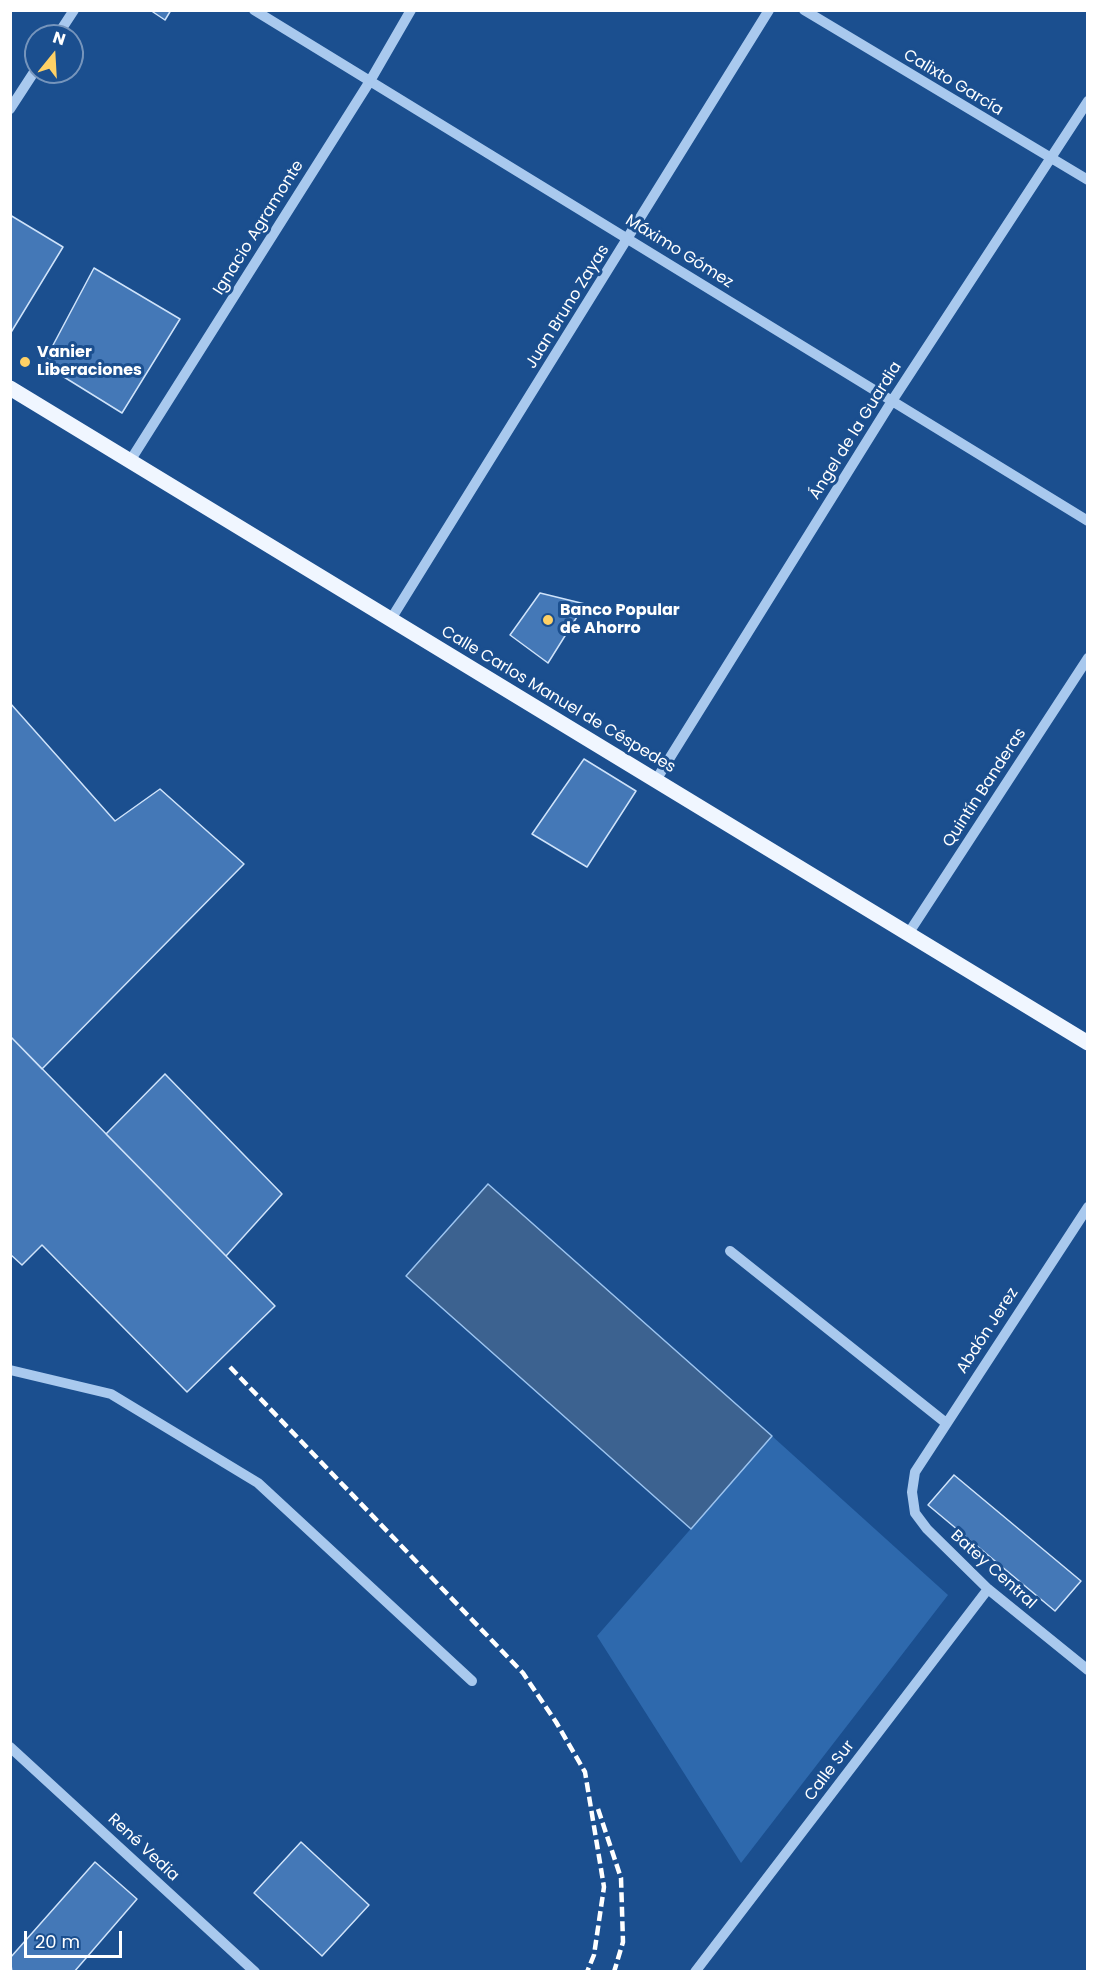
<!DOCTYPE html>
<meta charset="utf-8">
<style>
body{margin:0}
#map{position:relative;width:1098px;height:1982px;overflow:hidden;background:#1b4f8f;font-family:Poppins,sans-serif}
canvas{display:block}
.frame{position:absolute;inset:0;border:12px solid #fff;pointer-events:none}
.north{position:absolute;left:24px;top:24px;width:60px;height:60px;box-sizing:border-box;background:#1b4f8f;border:2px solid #7695bc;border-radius:50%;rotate:18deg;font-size:16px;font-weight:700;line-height:24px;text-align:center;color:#fff}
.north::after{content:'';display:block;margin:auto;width:21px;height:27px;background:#ffd166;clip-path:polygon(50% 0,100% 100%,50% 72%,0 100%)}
.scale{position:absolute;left:24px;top:1931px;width:98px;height:27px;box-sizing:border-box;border:3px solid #fff;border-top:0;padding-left:8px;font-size:18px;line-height:21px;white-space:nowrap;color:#fff;-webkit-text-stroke:4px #1b4f8f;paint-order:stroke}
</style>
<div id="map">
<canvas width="1098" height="1982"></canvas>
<div class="frame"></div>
<div class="north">N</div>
<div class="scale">20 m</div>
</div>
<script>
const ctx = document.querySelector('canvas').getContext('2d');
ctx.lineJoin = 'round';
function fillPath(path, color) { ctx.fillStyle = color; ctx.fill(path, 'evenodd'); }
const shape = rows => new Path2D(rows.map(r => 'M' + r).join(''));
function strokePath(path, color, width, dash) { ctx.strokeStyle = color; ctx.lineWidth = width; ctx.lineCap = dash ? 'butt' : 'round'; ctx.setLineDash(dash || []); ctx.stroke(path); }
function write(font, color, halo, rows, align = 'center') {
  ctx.font = font + ' Poppins,sans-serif'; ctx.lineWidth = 6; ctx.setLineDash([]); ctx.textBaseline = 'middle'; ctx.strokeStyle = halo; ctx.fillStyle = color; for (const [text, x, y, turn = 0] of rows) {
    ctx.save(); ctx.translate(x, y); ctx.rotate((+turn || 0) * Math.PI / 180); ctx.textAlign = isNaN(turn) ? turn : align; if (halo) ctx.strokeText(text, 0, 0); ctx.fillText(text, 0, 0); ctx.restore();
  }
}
const green = shape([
 [772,1436,948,1595,741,1863,597,1636]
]);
const water = shape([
 [488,1184,772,1436,691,1529,406,1276,488,1184]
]);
const building = shape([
 [150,10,171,10,165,20,150,10],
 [10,215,63,247,10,334,10,215],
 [94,268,180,319,122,413,43,364,94,268],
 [540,593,585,604,548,663,510,635,540,593],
 [10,703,115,821,160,789,244,864,42,1069,10,1036,10,703],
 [584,759,636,791,587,867,532,834,584,759],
 [10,1036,275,1306,187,1392,42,1245,22,1265,10,1254,10,1036],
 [165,1074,282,1194,226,1256,106,1134,165,1074],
 [954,1475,1081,1581,1055,1611,928,1505,954,1475],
 [301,1842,369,1905,322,1956,254,1893,301,1842],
 [95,1862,137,1899,74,1972,12,1972,10,1958,95,1862]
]);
const minor = shape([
 [254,10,1088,521],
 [804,10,1088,180],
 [57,36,74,10],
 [10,109,36,69],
 [130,461,370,81,411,10],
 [391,619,769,10],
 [656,780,892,401,1088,101],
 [908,934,1088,658],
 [1088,1207,915,1472,912,1492,915,1513,927,1529,988,1589,1088,1670],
 [730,1251,946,1423],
 [10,1370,111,1394,258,1483,472,1681],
 [10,1747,255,1972],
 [695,1972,988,1589]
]);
const major = shape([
 [10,388,1088,1043]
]);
const rail = shape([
 [230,1367,523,1673,556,1722,585,1772,604,1887,594,1955,587,1972],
 [598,1809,621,1878,623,1942,614,1972]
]);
const markers = [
 [25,362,6,"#ffd166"],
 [548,620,6,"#ffd166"]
];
const streetNames = [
 ["Calixto García",953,83,31],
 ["Ignacio Agramonte",259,228,-58],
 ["Máximo Gómez",679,252,32],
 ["Juan Bruno Zayas",568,307,-58],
 ["Ángel de la Guardia",856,431,-58],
 ["Calle Carlos Manuel de Céspedes",558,700,31],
 ["Quintín Banderas",985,788,-57],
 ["Abdón Jerez",988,1331,-57],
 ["Batey Central",993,1570,42],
 ["Calle Sur",830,1771,-53],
 ["René Vedia",143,1848,43]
];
const poiNames = [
 ["Vanier",37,353],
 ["Liberaciones",37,371],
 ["Banco Popular",560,611],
 ["de Ahorro",560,629]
];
fillPath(green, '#2e69ad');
fillPath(water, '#3c6290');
strokePath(water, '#9cc4f0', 1.5);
fillPath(building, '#4478b7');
strokePath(building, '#cfe3fa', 1.5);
strokePath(minor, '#a9c9ee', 10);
strokePath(major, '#f0f6ff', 15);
strokePath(rail, '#fff', 4.5, [10, 4.5]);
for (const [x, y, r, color] of markers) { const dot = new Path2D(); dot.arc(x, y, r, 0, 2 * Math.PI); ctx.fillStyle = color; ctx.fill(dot); strokePath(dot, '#1b4f8f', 2); }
write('16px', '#fff', '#1b4f8f', streetNames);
write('bold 16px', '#fff', '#1b4f8f', poiNames, 'left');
</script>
